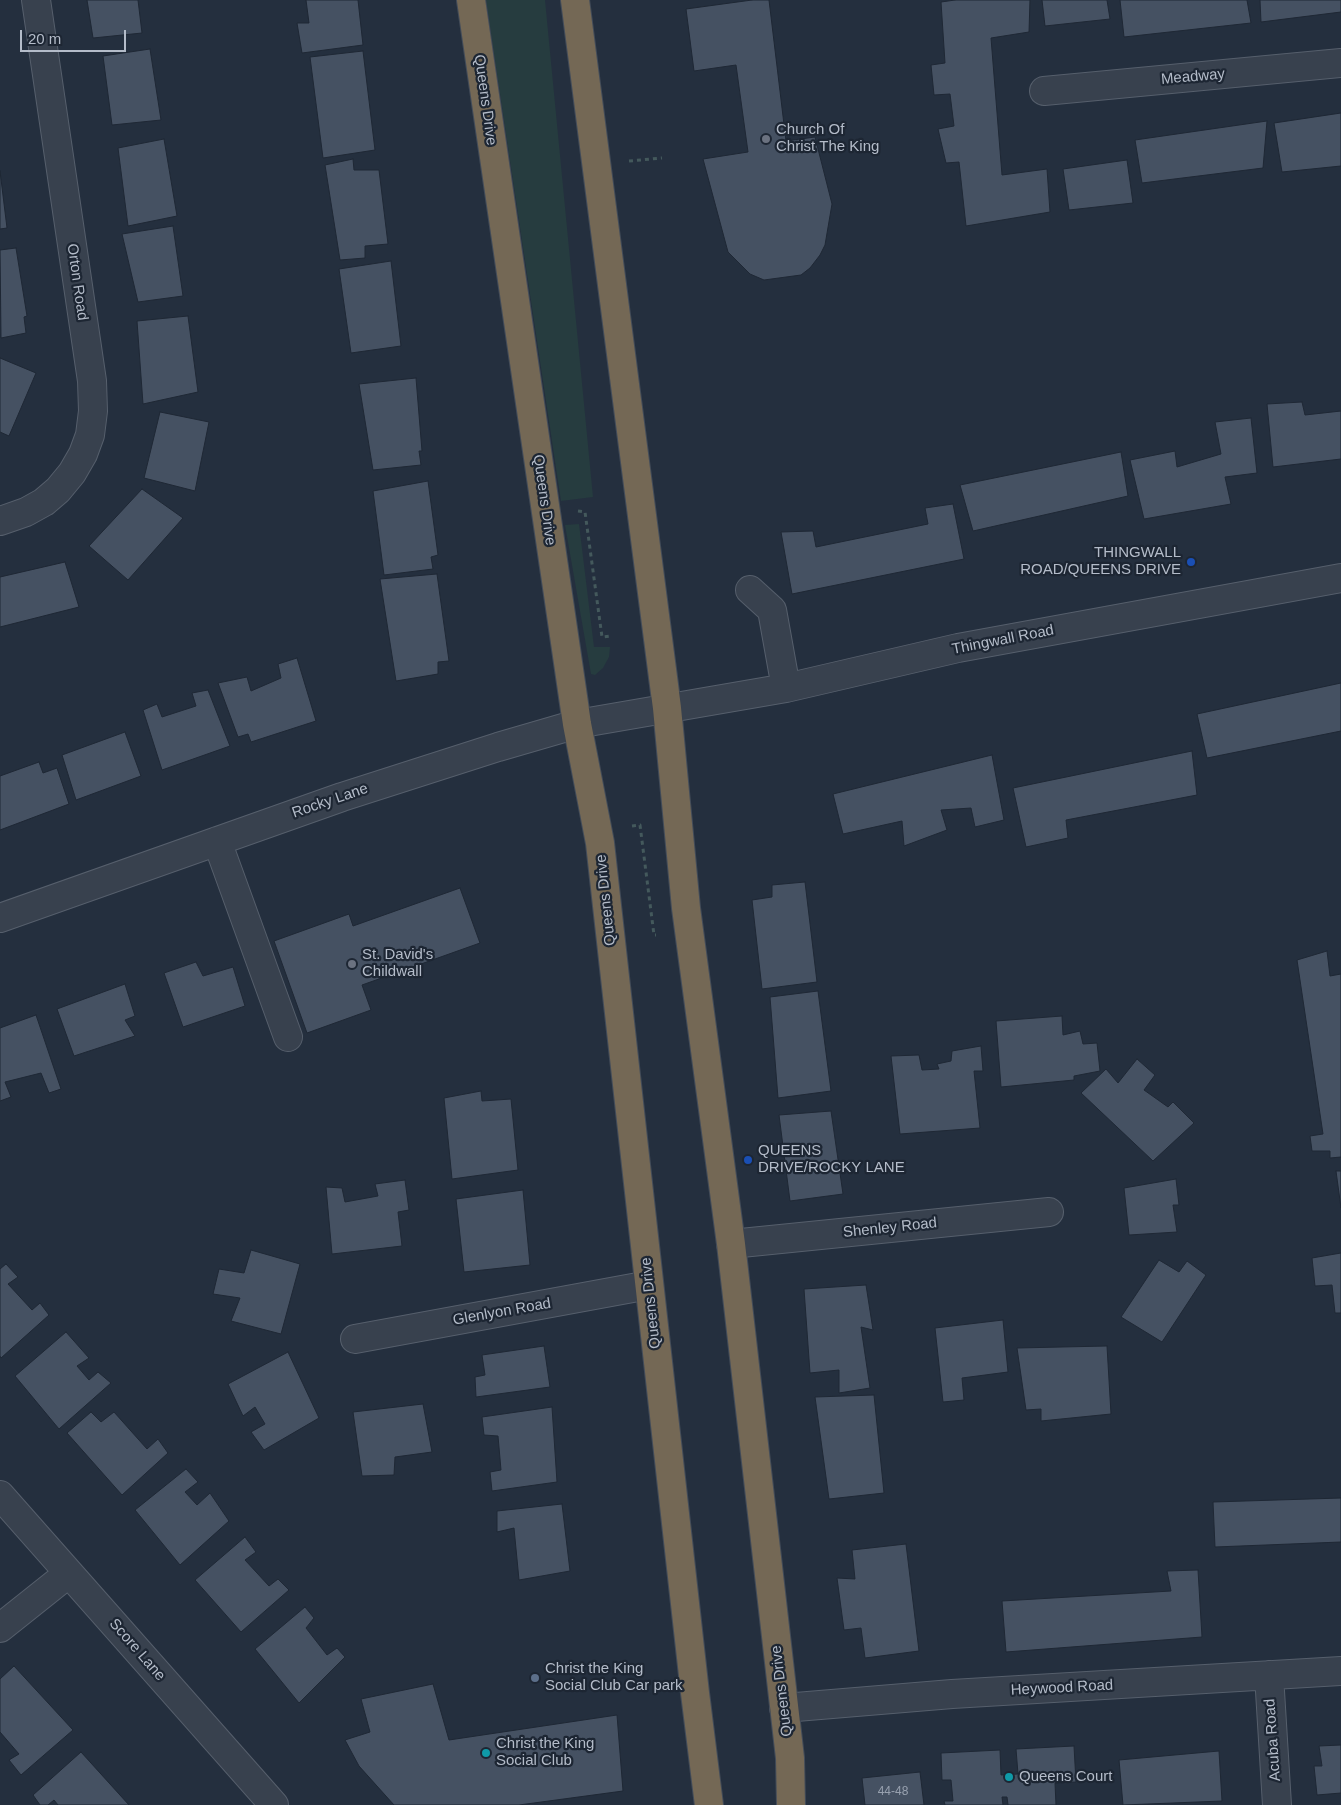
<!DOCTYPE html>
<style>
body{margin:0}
#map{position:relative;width:1341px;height:1805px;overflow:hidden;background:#242f3e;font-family:Arial,sans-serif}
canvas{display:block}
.scale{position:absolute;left:20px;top:30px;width:106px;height:22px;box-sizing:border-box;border:2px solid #b4bcc9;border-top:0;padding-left:6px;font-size:15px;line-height:18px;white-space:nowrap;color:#b4bcc9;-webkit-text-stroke:4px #1d2633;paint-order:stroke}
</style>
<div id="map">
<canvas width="1341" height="1805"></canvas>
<div class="scale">20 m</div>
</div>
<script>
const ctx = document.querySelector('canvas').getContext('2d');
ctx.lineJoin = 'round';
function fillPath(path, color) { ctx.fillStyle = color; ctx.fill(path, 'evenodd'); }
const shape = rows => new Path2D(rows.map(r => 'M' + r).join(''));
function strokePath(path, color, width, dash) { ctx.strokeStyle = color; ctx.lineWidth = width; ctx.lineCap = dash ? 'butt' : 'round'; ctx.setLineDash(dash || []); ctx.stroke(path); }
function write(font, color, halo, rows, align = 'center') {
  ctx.font = font + ' Arial,sans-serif'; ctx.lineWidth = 4.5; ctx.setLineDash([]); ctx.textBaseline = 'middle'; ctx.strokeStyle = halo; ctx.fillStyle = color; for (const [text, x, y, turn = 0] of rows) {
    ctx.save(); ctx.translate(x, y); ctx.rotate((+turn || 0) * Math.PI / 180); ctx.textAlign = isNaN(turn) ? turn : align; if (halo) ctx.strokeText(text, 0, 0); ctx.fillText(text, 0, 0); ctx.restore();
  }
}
const green = shape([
 [486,0,545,0,593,497,561,501],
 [579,524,594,647,610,647,609,657,603,668,595,675,591,674,565,525]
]);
const building = shape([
 [87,0,138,0,142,33,93,38,87,0],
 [306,0,358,0,363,45,302,53,297,23,309,23,306,0],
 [752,0,769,0,786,141,815,137,832,204,825,245,820,255,810,268,801,275,764,280,750,274,728,252,703,159,748,152,736,65,694,71,686,9,752,0],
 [955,0,1030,0,1029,32,991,38,1002,175,1047,169,1050,212,966,226,959,162,946,163,938,129,954,126,950,94,934,95,931,65,945,63,941,2,955,0],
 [1042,0,1107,0,1110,19,1045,26,1042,0],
 [1120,0,1247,0,1251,23,1124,37,1120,0],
 [1260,0,1341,0,1341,12,1261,22,1260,0],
 [150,49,161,120,112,125,103,56,150,49],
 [363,51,375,150,323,158,310,57,363,51],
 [1341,113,1341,166,1282,172,1274,123,1341,113],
 [1267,121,1263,168,1142,183,1135,140,1267,121],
 [164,139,177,216,128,226,118,148,164,139],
 [353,159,354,170,379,170,388,244,365,246,365,258,340,260,325,165,353,159],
 [1127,160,1133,203,1069,210,1063,169,1127,160],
 [0,171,7,228,0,229,0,171],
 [173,226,183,296,138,302,122,234,173,226],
 [16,248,27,316,24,317,26,333,1,338,0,250,16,248],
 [391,261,401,346,351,353,339,269,391,261],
 [188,316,198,392,143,404,137,321,188,316],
 [0,358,36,373,9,436,0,432,0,358],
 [416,378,422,451,419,451,421,465,373,470,359,384,416,378],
 [1302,402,1305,415,1341,411,1341,459,1273,467,1267,404,1302,402],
 [160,412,209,422,195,491,144,478,160,412],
 [1251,418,1257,473,1225,477,1231,504,1144,519,1130,460,1175,451,1177,467,1221,454,1215,422,1251,418],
 [1121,452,1128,496,973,531,960,485,1121,452],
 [428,481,438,555,431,557,433,569,384,575,373,491,428,481],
 [142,489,183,518,128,580,89,546,142,489],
 [953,504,964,559,792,594,781,532,813,531,816,547,928,524,925,508,953,504],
 [65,562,79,607,0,627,0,577,65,562],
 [437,574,449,661,438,662,438,674,396,681,380,579,437,574],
 [297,658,316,721,251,742,248,734,238,737,218,683,247,677,251,691,281,678,278,664,297,658],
 [1341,683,1341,731,1207,758,1197,714,1341,683],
 [208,690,230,746,162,770,143,710,157,704,162,717,196,706,192,693,208,690],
 [125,732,141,776,76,800,62,755,125,732],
 [1192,751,1197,795,1066,820,1068,838,1026,847,1013,788,1192,751],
 [992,755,1004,820,975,827,971,808,941,810,947,830,904,846,902,821,843,834,833,794,992,755],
 [39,762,43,773,57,768,69,804,0,830,0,776,39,762],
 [805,882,817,982,762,989,752,900,772,897,772,885,805,882],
 [460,888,480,943,362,985,371,1010,307,1033,274,941,349,914,353,926,460,888],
 [1327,951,1330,976,1341,974,1341,1157,1330,1158,1330,1151,1312,1151,1310,1136,1323,1134,1297,960,1327,951],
 [196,962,203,976,233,967,245,1006,183,1027,164,973,196,962],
 [125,984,135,1016,125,1020,135,1036,74,1056,57,1009,125,984],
 [818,991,831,1091,778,1098,770,997,818,991],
 [36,1015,61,1089,49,1093,41,1073,5,1082,11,1097,0,1101,0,1028,36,1015],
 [1062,1016,1063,1035,1080,1031,1083,1044,1097,1043,1100,1071,1074,1076,1074,1080,1001,1087,996,1021,1062,1016],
 [981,1046,983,1071,974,1071,980,1128,900,1134,891,1056,919,1055,922,1070,939,1069,937,1064,951,1061,952,1051,981,1046],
 [1137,1059,1155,1075,1144,1090,1168,1107,1173,1102,1194,1123,1153,1161,1081,1093,1106,1069,1118,1083,1137,1059],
 [481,1091,482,1101,511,1099,518,1170,452,1179,444,1098,481,1091],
 [831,1111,843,1194,790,1201,779,1115,831,1111],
 [1336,1171,1341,1171,1341,1208,1336,1171],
 [1176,1179,1179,1205,1173,1205,1177,1232,1129,1235,1124,1188,1176,1179],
 [405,1180,409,1210,398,1212,402,1246,332,1254,326,1187,342,1188,345,1202,378,1196,375,1184,405,1180],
 [523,1190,530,1265,464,1272,456,1199,523,1190],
 [251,1250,300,1264,281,1334,231,1321,240,1298,213,1294,219,1269,244,1273,251,1250],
 [1341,1253,1341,1313,1335,1313,1332,1285,1315,1286,1312,1258,1341,1253],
 [1159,1260,1179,1272,1187,1261,1206,1275,1162,1342,1121,1317,1159,1260],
 [6,1264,18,1277,8,1284,32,1310,40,1303,49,1315,1,1358,0,1356,0,1269,6,1264],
 [866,1285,873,1330,861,1327,870,1388,839,1393,839,1370,810,1373,804,1289,866,1285],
 [1003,1320,1008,1372,962,1378,964,1400,943,1402,935,1328,1003,1320],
 [66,1332,89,1358,77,1366,89,1380,98,1372,111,1383,59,1429,15,1376,66,1332],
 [544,1346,550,1387,476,1397,475,1377,485,1375,482,1355,544,1346],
 [1107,1346,1111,1414,1041,1421,1041,1409,1026,1410,1017,1348,1107,1346],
 [288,1352,319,1418,264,1450,251,1432,265,1424,255,1407,243,1416,228,1384,288,1352],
 [874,1395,884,1493,829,1499,815,1397,874,1395],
 [423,1404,432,1452,395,1457,394,1475,362,1476,353,1412,423,1404],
 [552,1407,557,1482,492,1491,490,1472,501,1470,498,1436,484,1435,482,1417,552,1407],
 [91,1412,101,1422,114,1412,147,1449,158,1439,168,1453,122,1495,67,1433,91,1412],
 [186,1469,198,1482,185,1492,197,1505,210,1493,229,1521,180,1565,135,1510,186,1469],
 [1341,1498,1341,1542,1215,1547,1213,1502,1341,1498],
 [562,1504,570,1571,519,1580,514,1528,497,1532,497,1511,562,1504],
 [245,1537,256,1552,245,1560,269,1586,278,1579,289,1590,241,1632,195,1580,245,1537],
 [906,1544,919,1651,865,1658,861,1628,844,1630,837,1578,855,1579,852,1550,906,1544],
 [1198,1570,1202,1637,1006,1652,1002,1601,1171,1591,1167,1571,1198,1570],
 [305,1607,314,1618,306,1628,327,1655,337,1648,345,1657,299,1703,255,1649,305,1607],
 [14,1666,73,1730,21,1775,9,1760,19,1754,0,1732,0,1679,14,1666],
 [433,1684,449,1740,617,1715,623,1791,519,1805,394,1805,359,1766,345,1740,370,1732,361,1699,433,1684],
 [1341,1745,1341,1793,1317,1795,1314,1766,1322,1766,1319,1746,1341,1745],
 [1074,1746,1076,1782,1055,1783,1056,1805,1008,1805,1007,1797,1002,1797,1003,1805,945,1805,944,1801,953,1801,951,1780,942,1780,941,1753,1000,1750,1001,1775,1018,1774,1016,1749,1074,1746],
 [1219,1751,1222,1801,1123,1805,1119,1760,1219,1751],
 [81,1752,129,1805,58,1805,54,1800,48,1805,40,1805,33,1795,81,1752],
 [920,1772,924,1805,865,1805,862,1778,920,1772]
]);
const path = shape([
 [629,161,662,158],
 [578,511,585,512,602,637,611,636],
 [632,826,640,825,654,935,656,935]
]);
const minor = shape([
 [1044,91,1341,63],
 [0,521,26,512,44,502,58,490,72,473,83,454,90,435,93,411,92,381,36,0],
 [750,590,772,610,786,688],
 [217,841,288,1037],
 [0,918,342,797,498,747,577,724,786,688,958,648,1341,578],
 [731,1244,1049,1212],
 [355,1339,649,1285],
 [0,1495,274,1805],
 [0,1628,69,1573],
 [1269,1675,1277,1805],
 [784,1708,952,1694,1341,1671]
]);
const highway = shape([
 [471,0,577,724,600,843,695,1693,709,1805],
 [575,0,667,708,686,908,731,1244,790,1758,791,1805]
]);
const markers = [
 [766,139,5,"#6b7280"],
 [1191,562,5,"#1a4fb4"],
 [352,964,5,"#6b7280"],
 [748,1160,5,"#1a4fb4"],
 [535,1678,5,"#5c6f8a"],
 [486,1753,5,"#0f9aa8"],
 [1009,1777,5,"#0f9aa8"]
];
const numberNames = [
 ["44-48",893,1792]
];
const streetNames = [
 ["Meadway",1193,77,-5],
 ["Queens Drive",485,100,82],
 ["Orton Road",77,282,82],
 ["Queens Drive",544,500,82],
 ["Thingwall Road",1003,640,-11],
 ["Rocky Lane",330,801,-19],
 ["Queens Drive",606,900,-96],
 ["Shenley Road",890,1228,-6],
 ["Queens Drive",651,1303,-96],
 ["Glenlyon Road",502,1312,-10],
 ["Score Lane",137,1650,49],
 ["Heywood Road",1062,1688,-3],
 ["Queens Drive",782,1691,-97],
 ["Acuba Road",1273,1740,-94]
];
const poiNames = [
 ["Church Of",776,130],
 ["Christ The King",776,147],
 ["THINGWALL",1181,553,"right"],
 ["ROAD/QUEENS DRIVE",1181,570,"right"],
 ["St. David's",362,955],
 ["Childwall",362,972],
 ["QUEENS",758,1151],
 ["DRIVE/ROCKY LANE",758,1168],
 ["Christ the King",545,1669],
 ["Social Club Car park",545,1686],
 ["Christ the King",496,1744],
 ["Social Club",496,1761],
 ["Queens Court",1019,1777]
];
fillPath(green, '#263c3f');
fillPath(building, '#455162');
strokePath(building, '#1f2835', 1);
strokePath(minor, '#565f6c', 30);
strokePath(highway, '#434c59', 30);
strokePath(path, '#44595c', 3, [4, 4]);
strokePath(minor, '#38414e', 28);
strokePath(highway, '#746855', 28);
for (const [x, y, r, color] of markers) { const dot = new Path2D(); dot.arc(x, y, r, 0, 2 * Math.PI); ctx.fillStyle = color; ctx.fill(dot); strokePath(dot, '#1d2633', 2); }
write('12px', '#98a1af', null, numberNames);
write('15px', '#b4bcc9', '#1d2633', streetNames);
write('15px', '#b4bcc9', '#1d2633', poiNames, 'left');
</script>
